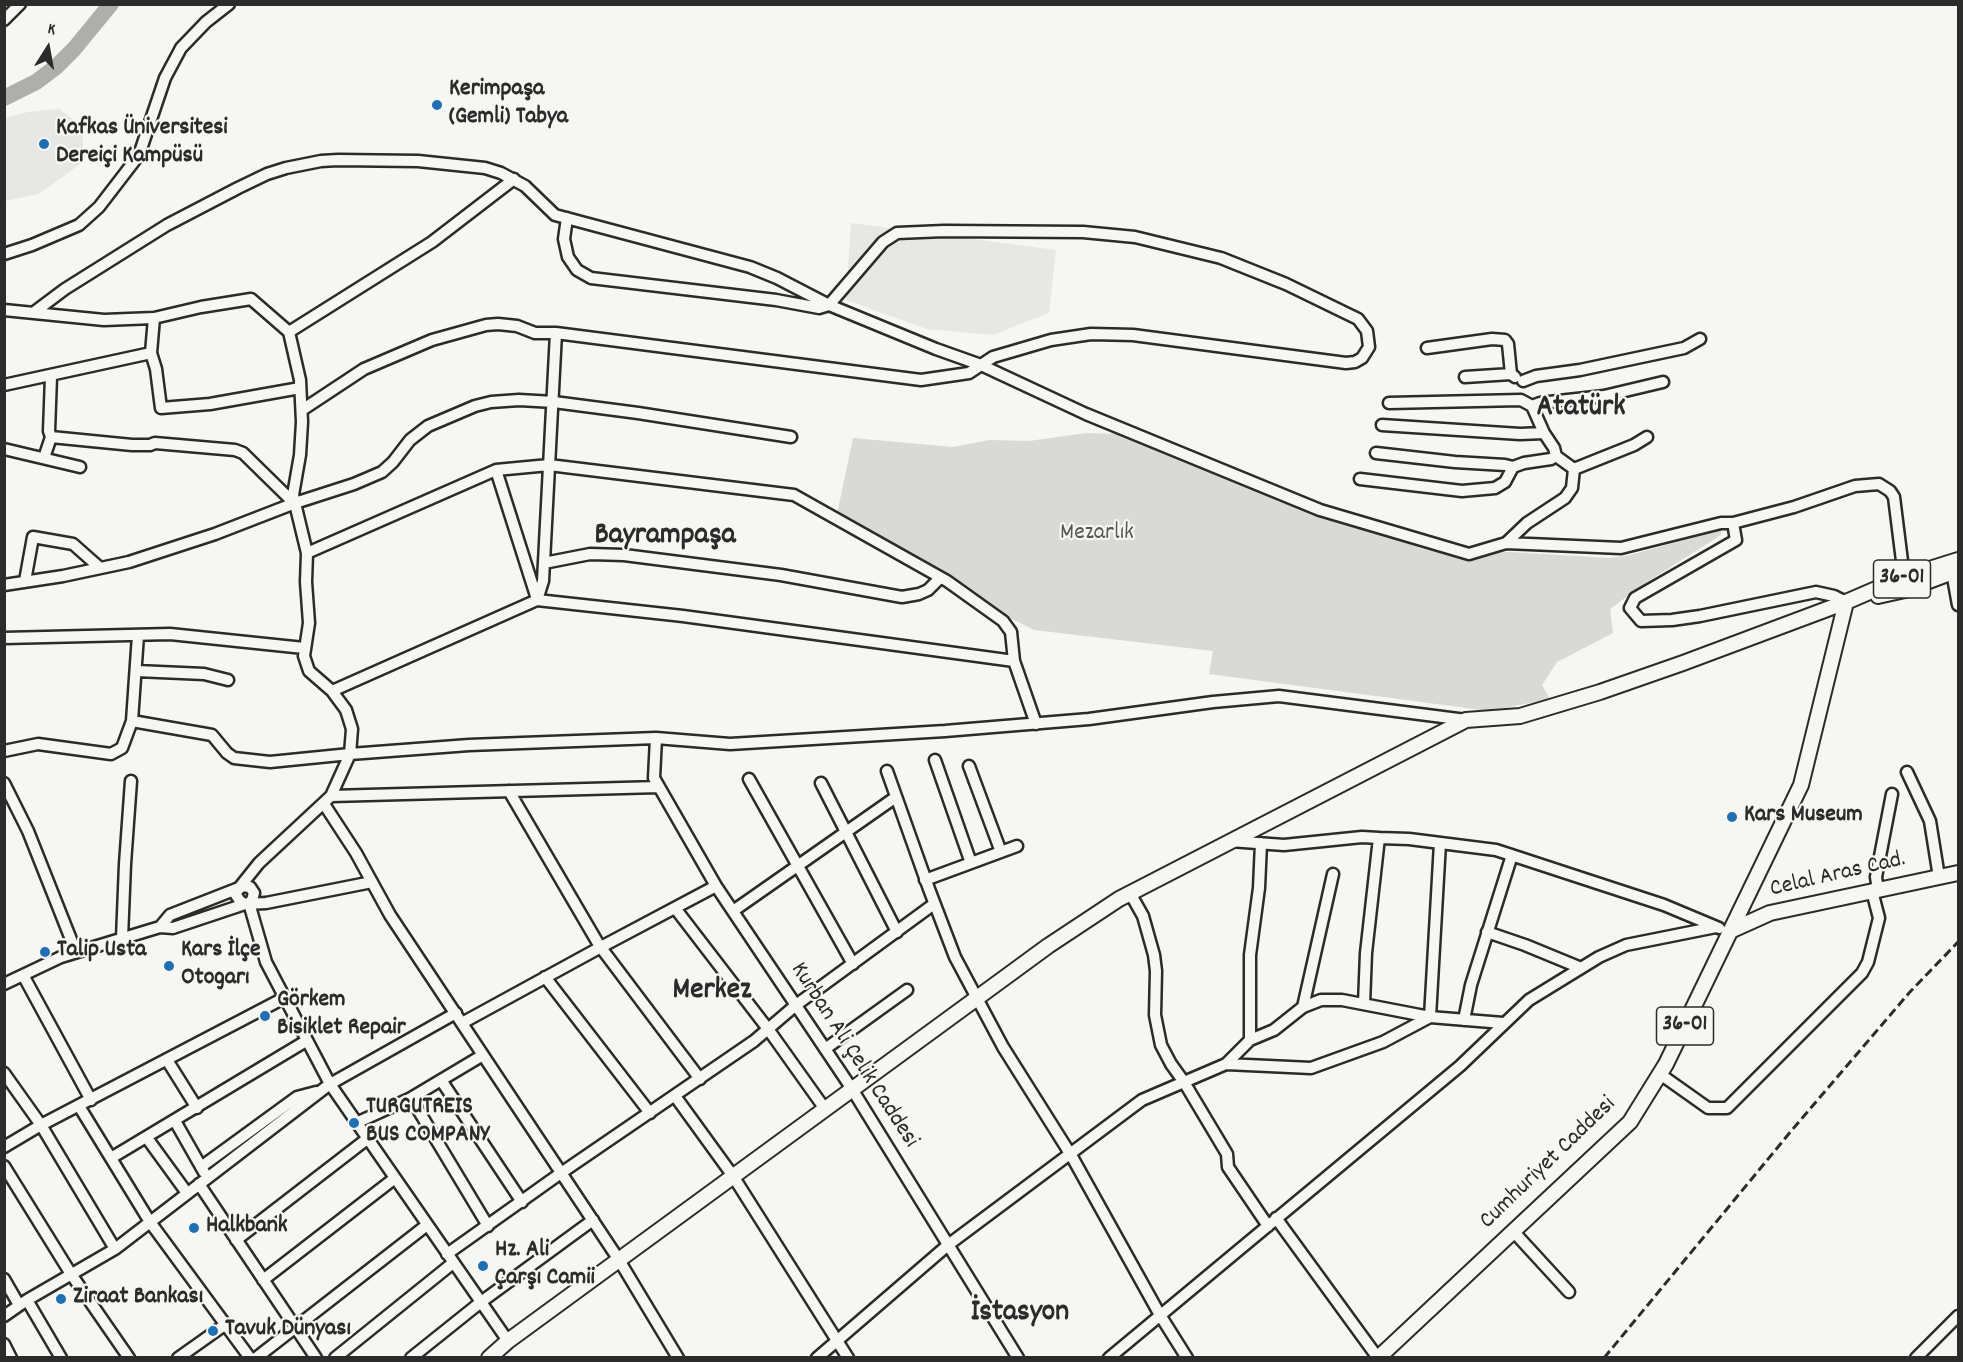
<!DOCTYPE html>
<meta charset="utf-8">
<style>
body{margin:0}
#map{position:relative;width:1963px;height:1362px;overflow:hidden;background:#f6f6f2;font-family:Dekko,sans-serif}
canvas{display:block}
.frame{position:absolute;inset:0;border:6px solid #2b2b2b;pointer-events:none}
.north{position:absolute;left:18px;top:18px;width:60px;height:60px;-webkit-text-stroke:4px #f6f6f2;paint-order:stroke;rotate:11deg;font-size:16px;font-weight:700;line-height:24px;text-align:center;color:#2b2b2b}
.north::after{content:'';display:block;margin:auto;width:21px;height:27px;background:#2b2b2b;clip-path:polygon(50% 0,100% 100%,50% 72%,0 100%)}
</style>
<div id="map">
<canvas width="1963" height="1362"></canvas>
<div class="frame"></div>
<div class="north">K</div>
</div>
<script>
const ctx = document.querySelector('canvas').getContext('2d');
ctx.lineJoin = 'round';
function fillPath(path, color) { ctx.fillStyle = color; ctx.fill(path, 'evenodd'); }
const shape = rows => new Path2D(rows.map(r => 'M' + r).join(''));
function strokePath(path, color, width, dash) { ctx.strokeStyle = color; ctx.lineWidth = width; ctx.lineCap = dash ? 'butt' : 'round'; ctx.setLineDash(dash || []); ctx.stroke(path); }
function write(font, color, halo, rows, align = 'center') {
  ctx.font = font + ' Dekko,sans-serif'; ctx.lineWidth = 4.5; ctx.setLineDash([]); ctx.textBaseline = 'middle'; ctx.strokeStyle = halo; ctx.fillStyle = color; for (const [text, x, y, turn = 0] of rows) {
    ctx.save(); ctx.translate(x, y); ctx.rotate((+turn || 0) * Math.PI / 180); ctx.textAlign = isNaN(turn) ? turn : align; if (halo) ctx.strokeText(text, 0, 0); ctx.fillText(text, 0, 0); ctx.restore();
  }
}
const built = shape([
 [59,109,83,126,83,162,39,194,5,201,5,118,28,112],
 [851,223,1056,250,1049,313,993,335,927,329,846,300]
]);
const green = shape([
 [1086,433,1123,434,1353,525,1427,550,1464,553,1510,552,1610,558,1630,555,1721,530,1721,535,1647,582,1610,609,1613,633,1557,662,1542,685,1550,699,1489,711,1209,674,1213,651,1034,630,988,607,837,514,853,438,953,447,989,440,1029,441]
]);
const river = shape([
 [4,98,36,82,56,67,74,49,111,4]
]);
const minor = shape([
 [4,20,20,4],
 [4,254,32,245,79,225,99,207,139,155,165,78,181,48,206,22,229,4],
 [4,310,104,320,154,318,201,307,251,299,289,332,300,380,302,422,300,455,293,495,307,553,306,582,309,623,304,656,309,671,332,691,346,710,352,729,350,754,469,745,656,738,730,744,945,731,1089,719,1213,702,1279,696,1466,720],
 [33,313,65,289,167,225,238,188,267,174,286,168,321,161,338,160,418,161,485,168,501,173,525,186,555,215,750,267,777,278,829,305,936,349,981,365,1086,414,1320,510,1469,554,1506,543,1621,548,1721,523,1733,523,1736,540,1635,598,1630,608,1641,621,1672,620,1700,616,1816,592,1834,596,1846,602],
 [154,318,151,353,156,369,161,408,210,404,300,388],
 [289,332,432,242,514,179],
 [1427,348,1492,339,1505,340,1508,344,1511,374],
 [1465,377,1511,374,1515,377],
 [1523,381,1536,376,1580,370,1684,348,1700,339],
 [4,385,151,353],
 [1389,403,1521,400,1532,406,1544,433,1554,448,1556,456,1574,469],
 [1532,406,1540,403,1604,396,1663,382],
 [302,410,364,369,432,340,486,325,498,324,517,326,535,333,556,333,921,380,969,373,993,357,1051,340,1091,334,1133,335,1346,363,1355,362,1362,358,1369,347,1367,331,1358,319,1286,284,1221,258,1135,237,1083,232,944,231,897,233,883,242,829,305,819,308,776,300,591,278,577,270,568,257,564,239,567,218],
 [1382,425,1520,434,1544,433],
 [51,437,132,445,150,445,155,443,235,450,243,453,294,503],
 [4,449,80,467],
 [1376,453,1455,462,1505,465,1513,467],
 [44,458,51,437,49,431,51,377],
 [1574,469,1634,445,1647,437],
 [496,470,537,599],
 [1360,479,1462,491,1495,488,1505,482,1513,467,1524,463,1551,459,1556,456],
 [1733,523,1794,507,1855,486,1879,484,1890,491,1894,497,1904,577],
 [1506,543,1527,523,1565,498,1572,488,1574,469],
 [307,553,496,470,549,465,794,495,947,581,1003,621,1011,632,1014,661,1036,724],
 [544,563,590,554,624,555,781,575,902,597,919,594,928,590,940,578],
 [1952,572,1958,605],
 [25,581,33,537,73,544,99,567],
 [4,585,63,576,129,562,215,534,295,503,354,484,382,472,393,462,410,440,428,426,475,406,491,402,519,400,554,402,638,413,791,437],
 [537,600,543,581,556,333],
 [4,638,170,634,304,648],
 [137,671,204,674,228,680],
 [332,691,537,600,683,616,1014,661],
 [656,738,654,778,716,886,852,1089,1018,1358],
 [4,751,38,744,111,754,122,748,132,721,138,635],
 [935,760,971,863],
 [969,766,1001,852],
 [887,771,929,889,955,957,1003,1047,1071,1155,1160,1315,1187,1358],
 [1907,772,1930,821,1939,877],
 [749,779,853,964],
 [4,783,28,831,76,952],
 [821,783,897,932],
 [509,791,599,945,700,1079],
 [331,796,659,787],
 [324,804,356,853,390,915,619,1260,678,1358],
 [1230,841,1284,845,1362,837,1379,838,1409,839,1496,850,1664,905,1719,928],
 [925,880,1017,846],
 [1878,890,1876,877,1892,794],
 [1130,893,1143,916,1154,955,1156,971,1155,1015,1161,1045,1171,1064,1184,1082,1227,1154,1228,1167,1268,1226],
 [249,903,266,962,330,1084,508,1341],
 [249,903,252,900,254,893,250,887,242,886,237,891,236,895,240,901,245,904,266,903,372,882],
 [675,908,768,1029,825,1109],
 [733,911,896,797],
 [160,927,173,928,245,904],
 [1487,932,1525,945,1581,968],
 [122,938,125,864,131,781],
 [23,975,91,1100],
 [545,977,650,1113],
 [4,984,61,957,160,927,170,915,239,888,259,863,331,796,350,754,270,762,234,758,227,753,212,735,132,721],
 [1364,1004,1366,953,1379,838],
 [1303,1007,1333,874],
 [1464,1020,1471,985,1512,855],
 [462,1023,601,947,716,886],
 [1250,1040,1250,955,1259,888,1261,843],
 [825,1049,907,990],
 [167,1060,197,1108],
 [1226,1064,1250,1040,1274,1030,1303,1007,1321,1000,1342,1000,1430,1017,1440,843],
 [4,1073,41,1125,115,1249],
 [1660,1074,1708,1108,1727,1108,1862,973,1868,962,1879,918,1872,891],
 [441,1080,522,1202],
 [675,1096,733,1176,848,1358],
 [411,1098,488,1226],
 [79,1106,150,1222,250,1358],
 [175,1121,204,1172],
 [356,1123,411,1098,483,1055],
 [147,1138,187,1193],
 [4,1147,41,1125,284,998],
 [111,1158,306,1041],
 [4,1166,71,1274,129,1358],
 [201,1167,297,1097,316,1092],
 [199,1184,316,1358],
 [1276,1218,1378,1358],
 [1513,1231,1569,1292],
 [236,1240,367,1139],
 [447,1254,561,1173,754,1041,796,1005,934,904],
 [4,1279,19,1305],
 [263,1280,395,1178],
 [27,1300,61,1358],
 [4,1316,27,1300,115,1249,330,1084,456,1013],
 [4,1344,11,1358],
 [178,1358,226,1324],
 [256,1358,427,1225],
 [335,1358,453,1263],
 [411,1358,481,1302,593,1220],
 [817,1358,948,1245,1142,1100,1226,1064,1311,1068,1383,1042,1430,1017,1503,1023],
 [1109,1358,1460,1066,1529,1000,1599,957,1626,945,1716,927],
 [1916,1358,1958,1316]
]);
const major = shape([
 [1878,596,1905,590,1958,570],
 [1730,931,1770,913,1958,873],
 [489,1358,508,1341,977,998,1048,946,1119,899,1466,720,1520,716,1600,692,1683,663,1846,602,1904,577,1958,560],
 [1378,1358,1630,1122,1666,1064,1801,785,1846,602]
]);
const rail = shape([
 [1604,1358,1792,1130,1909,993,1958,942]
]);
const markers = [
 [437,105,6,"#1f6fb2"],
 [44,144,6,"#1f6fb2"],
 [1732,817,6,"#1f6fb2"],
 [45,952,6,"#1f6fb2"],
 [169,966,6,"#1f6fb2"],
 [265,1016,6,"#1f6fb2"],
 [354,1123,6,"#1f6fb2"],
 [194,1228,6,"#1f6fb2"],
 [483,1266,6,"#1f6fb2"],
 [61,1299,6,"#1f6fb2"],
 [213,1331,6,"#1f6fb2"]
];
const shields = [
 [1902,579,57],
 [1685,1026,57]
];
const shieldNames = [
 ["36-01",1902,579],
 ["36-01",1685,1026]
];
const poiNames = [
 ["Kerimpaşa",449,91],
 ["(Gemli) Tabya",449,119],
 ["Kafkas Üniversitesi",56,130],
 ["Dereiçi Kampüsü",56,158],
 ["Kars Museum",1744,817],
 ["Talip Usta",57,952],
 ["Kars İlçe",181,952],
 ["Otogarı",181,980],
 ["Görkem",277,1002],
 ["Bisiklet Repair",277,1030],
 ["TURGUTREIS",366,1109],
 ["BUS COMPANY",366,1137],
 ["Halkbank",206,1228],
 ["Hz. Ali",495,1252],
 ["Çarşı Camii",495,1280],
 ["Ziraat Bankası",73,1299],
 ["Tavuk Dünyası",225,1331]
];
const parkNames = [
 ["Mezarlık",1097,535]
];
const streetNames = [
 ["Celal Aras Cad.",1838,876,-13],
 ["Kurban Ali Çelik Caddesi",853,1056,57],
 ["Cumhuriyet Caddesi",1549,1164,-44]
];
const districtNames = [
 ["Atatürk",1581,410],
 ["Bayrampaşa",665,538],
 ["Merkez",712,993],
 ["İstasyon",1020,1315]
];
fillPath(built, '#e7e7e3');
fillPath(green, '#d9d9d5');
strokePath(river, '#aeaeab', 16);
strokePath(minor, '#2b2b2b', 15);
strokePath(major, '#2b2b2b', 18);
strokePath(minor, '#f6f6f2', 10);
strokePath(major, '#f6f6f2', 14);
strokePath(rail, '#2b2b2b', 3, [9, 4.5]);
for (const [x, y, r, color] of markers) { const dot = new Path2D(); dot.arc(x, y, r, 0, 2 * Math.PI); ctx.fillStyle = color; ctx.fill(dot); strokePath(dot, '#f6f6f2', 2); }
for (const [x, y, w] of shields) { const box = new Path2D(); box.roundRect(x - w / 2, y - 19, w, 38, 4.5); ctx.fillStyle = '#f6f6f2'; ctx.fill(box); strokePath(box, '#2b2b2b', 1.5); }
write('bold 22px', '#2b2b2b', null, shieldNames);
write('bold 24px', '#2b2b2b', '#f6f6f2', poiNames, 'left');
write('24px', '#565656', '#f6f6f2', parkNames);
write('24px', '#2b2b2b', '#f6f6f2', streetNames);
write('bold 30px', '#2b2b2b', '#f6f6f2', districtNames);
</script>
